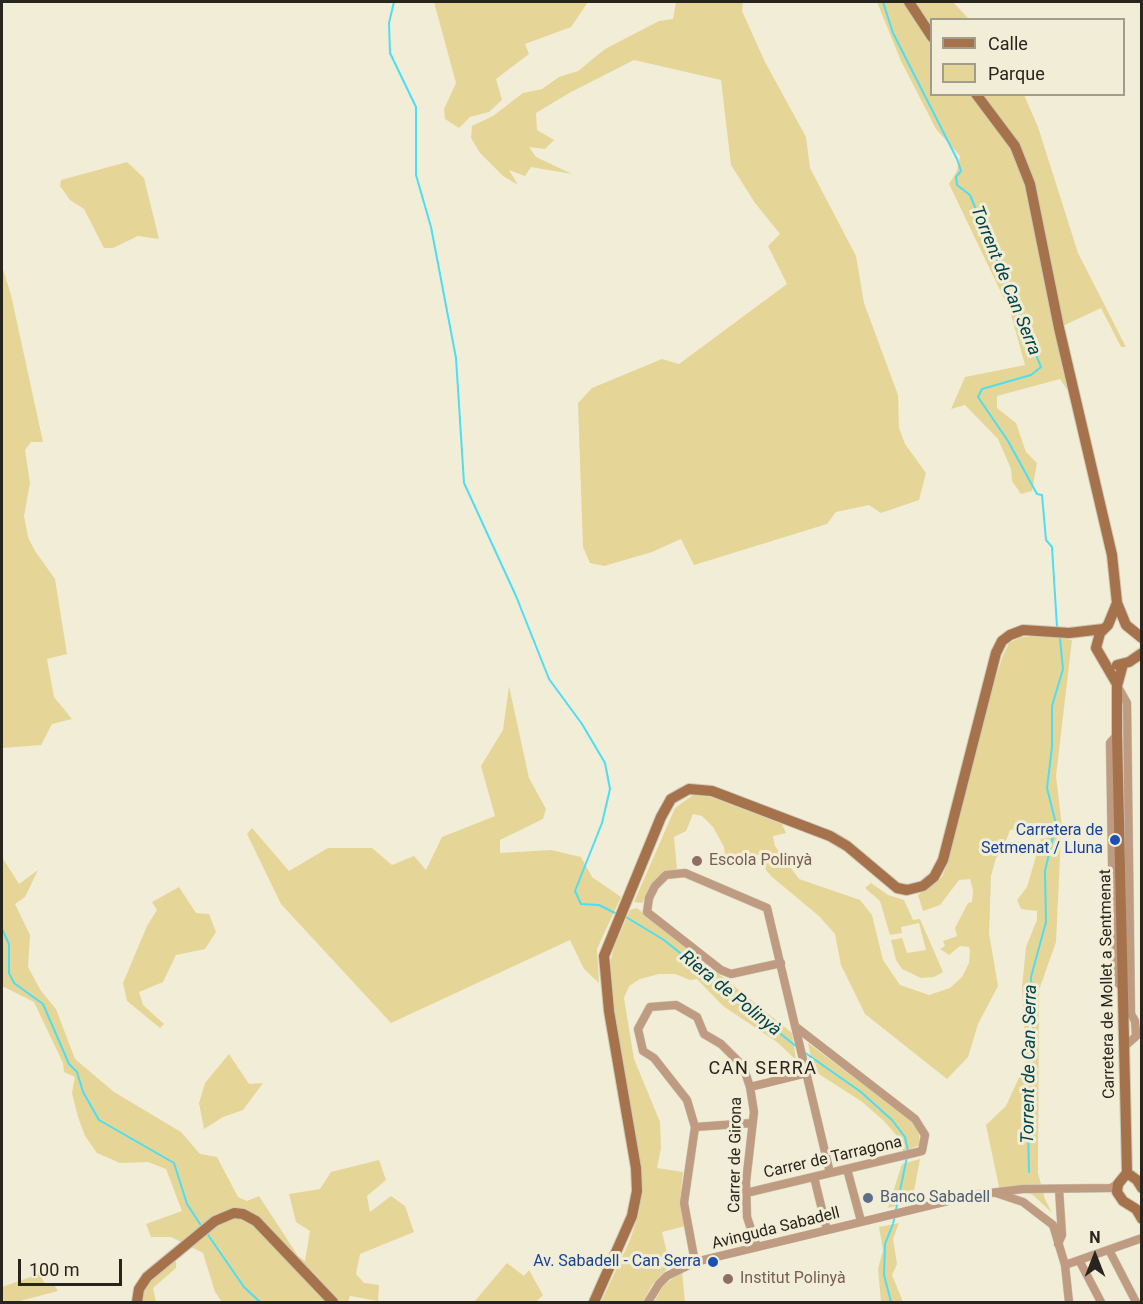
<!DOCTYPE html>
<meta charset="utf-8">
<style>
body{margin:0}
#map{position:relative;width:1143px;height:1304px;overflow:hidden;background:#f2edd7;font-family:Roboto,sans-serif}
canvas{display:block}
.frame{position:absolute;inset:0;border:3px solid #27251d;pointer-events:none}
.legend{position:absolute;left:930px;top:18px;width:195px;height:78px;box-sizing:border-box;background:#f2edd7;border:2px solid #a19d8d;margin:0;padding:8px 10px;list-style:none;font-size:18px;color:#27251d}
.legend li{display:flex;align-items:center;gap:12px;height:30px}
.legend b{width:30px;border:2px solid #a19d8d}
.north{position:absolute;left:1065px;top:1226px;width:60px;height:60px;-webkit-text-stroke:4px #f2edd7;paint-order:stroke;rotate:0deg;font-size:16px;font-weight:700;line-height:24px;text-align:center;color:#27251d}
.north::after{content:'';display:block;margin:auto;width:21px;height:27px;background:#27251d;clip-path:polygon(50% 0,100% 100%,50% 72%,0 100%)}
.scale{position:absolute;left:18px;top:1259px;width:104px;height:27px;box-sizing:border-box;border:3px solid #27251d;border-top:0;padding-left:8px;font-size:18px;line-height:21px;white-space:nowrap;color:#27251d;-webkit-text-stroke:4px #f2edd7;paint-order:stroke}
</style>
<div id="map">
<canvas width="1143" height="1304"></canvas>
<div class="frame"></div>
<ul class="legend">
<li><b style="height:8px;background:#a6724c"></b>Calle</li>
<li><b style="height:16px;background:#e5d697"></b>Parque</li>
</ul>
<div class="north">N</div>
<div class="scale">100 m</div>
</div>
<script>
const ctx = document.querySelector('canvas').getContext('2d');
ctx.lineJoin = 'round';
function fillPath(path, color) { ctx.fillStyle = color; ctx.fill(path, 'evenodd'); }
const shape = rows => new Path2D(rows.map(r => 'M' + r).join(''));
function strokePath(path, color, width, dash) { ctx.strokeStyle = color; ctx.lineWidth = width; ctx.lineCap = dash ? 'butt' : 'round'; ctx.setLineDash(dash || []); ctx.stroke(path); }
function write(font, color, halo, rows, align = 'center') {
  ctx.font = font + ' Roboto,sans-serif'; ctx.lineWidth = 6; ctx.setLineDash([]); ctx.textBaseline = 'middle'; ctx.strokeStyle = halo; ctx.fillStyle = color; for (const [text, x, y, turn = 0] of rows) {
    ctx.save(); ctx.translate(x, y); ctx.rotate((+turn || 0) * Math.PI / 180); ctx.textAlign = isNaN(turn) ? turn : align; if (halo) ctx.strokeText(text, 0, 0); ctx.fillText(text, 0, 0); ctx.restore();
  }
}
const green = shape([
 [434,2,588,2,571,27,525,44,529,54,496,79,502,100,489,112,470,117,459,128,445,119,444,109,456,83],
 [676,2,743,2,742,11,765,62,806,137,810,168,856,256,864,303,898,395,899,428,905,444,926,473,919,500,881,513,869,505,836,512,827,524,694,565,681,539,652,552,604,566,590,563,583,547,578,403,592,388,662,359,679,364,787,284,768,246,780,234,755,203,731,165,721,80,634,60,571,92,536,113,537,130,554,140,545,149,529,147,536,157,572,174,531,167,525,176,509,170,518,185,503,176,480,153,471,138,472,126,493,116,523,93,542,89,559,77,578,71,605,49,659,21,673,19],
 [877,2,953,2,969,19,932,20,932,94,1024,95,1038,127,1078,253,1126,347,1121,347,1101,308,1054,330,1070,394,1060,379,997,396,997,408,1016,423,1026,452,1037,463,1032,491,1021,494,1012,481,1011,469,998,439,965,405,951,409,965,377,1025,365,1010,311,949,184,957,171,960,156,936,129,901,61],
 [127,162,144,178,159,239,138,236,113,248,104,248,84,209,70,200,60,186,61,180],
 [2,266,11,295,43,442,31,442,25,450,30,483,24,516,28,537,35,551,55,579,67,654,47,659,54,697,72,719,52,724,41,745,2,748],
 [1047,636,1072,640,1056,776,1062,827,1037,826,1010,830,1003,849,996,858,991,876,989,933,998,986,978,1024,968,1057,947,1079,865,1014,841,965,835,934,819,916,772,877,766,870,762,855,725,855,724,847,713,827,702,816,693,814,686,831,674,837,677,869,660,875,642,903,634,902,675,808,693,795,711,797,782,824,786,833,773,836,775,846,799,879,860,900,872,915,883,960,900,985,929,995,950,988,962,977,969,963,970,951,969,947,960,946,949,955,940,949,945,946,943,941,957,936,955,928,968,903,972,902,973,890,970,879,959,880,940,905,923,911,918,895,942,877,947,864,988,702,1003,655,1009,643,1021,637],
 [509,686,529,778,546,809,543,819,500,840,500,853,551,850,581,857,592,877,621,897,597,949,599,983,584,969,570,940,391,1023,281,904,247,834,252,828,289,871,328,848,372,848,392,865,414,856,426,870,442,837,495,816,481,766,503,730],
 [1061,836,1056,942,1039,990,1038,1173,1045,1199,1052,1213,1033,1195,1011,1187,999,1187,986,1125,1006,1106,1026,1062,1022,987,1026,947,1037,920,1037,911,1021,909,1017,900,1027,887,1041,839],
 [2,857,19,884,38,870,25,897,15,904,30,935,28,967,41,991,56,1009,75,1059,114,1092,181,1132,200,1154,217,1157,238,1197,247,1201,259,1196,298,1256,305,1261,310,1231,296,1222,289,1194,320,1189,331,1172,379,1160,386,1180,367,1196,370,1212,391,1196,405,1206,414,1232,360,1254,356,1274,364,1283,379,1285,378,1301,350,1296,348,1302,222,1302,215,1292,203,1253,171,1237,151,1237,146,1224,182,1211,166,1169,148,1162,120,1163,97,1153,85,1136,78,1117,72,1093,75,1077,64,1072,63,1063,34,1002,2,986],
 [871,883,888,895,904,900,913,920,920,919,943,972,934,977,921,978,902,969,896,960,891,940,902,938,907,953,926,950,919,923,901,927,902,933,890,935,880,901,865,888],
 [179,887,196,913,209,914,216,932,205,949,176,955,163,982,139,992,143,1005,164,1024,160,1028,127,1001,123,983,147,926,157,910,152,902],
 [637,908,792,1033,796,1060,777,1042,723,1006,697,979,690,980,675,974,659,974,640,979,629,986,624,998,634,1059,660,1122,661,1148,657,1168,683,1172,680,1201,685,1226,662,1232,670,1266,652,1285,643,1302,601,1302,630,1240,639,1213,640,1190,611,995,609,968,614,947,630,910],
 [808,1043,914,1122,919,1134,920,1145,903,1152,897,1136,884,1121,861,1101,814,1071],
 [229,1054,249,1084,263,1083,243,1110,223,1117,204,1129,199,1103,205,1083],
 [920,1159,912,1202,888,1208,902,1164],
 [899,1223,893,1239,897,1264,892,1275,903,1302,881,1302,878,1269,883,1250,879,1227],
 [176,1261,176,1268,153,1288,156,1302,142,1302,145,1285],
 [507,1263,524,1276,529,1270,543,1295,536,1302,474,1302],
 [682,1271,685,1302,654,1302,663,1286],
 [39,1274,46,1285,53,1283,58,1291,16,1302,2,1302,2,1287]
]);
const stream = shape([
 [394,2,389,23,390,53,416,107,416,175,431,227,456,358,464,483,516,596,549,679,582,724,605,763,610,789,602,823,575,891,581,904,599,905,615,913],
 [883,2,893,33,957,159,961,171,956,177,957,185,970,195,1041,367,1031,375,982,389,978,397,1008,441,1037,494,1042,495,1046,540,1052,547,1057,627],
 [626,917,664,940,797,1047],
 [2,929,9,944,9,973,14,983,43,1004,69,1064,77,1072,83,1092,99,1120,174,1163,187,1204,202,1227],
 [804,1052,861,1092,892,1120,905,1137,908,1151],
 [1029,1172,1027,1084,1033,1030,1031,977,1046,922,1045,871,1056,824,1047,788,1052,747,1052,706,1063,669,1060,639],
 [206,1232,244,1287,260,1302],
 [891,1302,884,1275,885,1244,893,1224,907,1157]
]);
const street = shape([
 [1118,687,1127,703,1131,1014,1135,1021,1136,1036],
 [1117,735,1110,743,1114,979,1124,989],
 [781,963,731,974,721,970,647,912,649,898,655,886,666,875,685,873,767,908,830,1173],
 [1125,1046,1142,1031],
 [750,1087,807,1073],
 [695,1127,752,1123],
 [847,1169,861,1221],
 [814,1177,827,1230],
 [746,1193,922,1151,925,1135,915,1119,796,1027],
 [996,1193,1023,1202,1053,1225,1065,1265,1069,1302],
 [1058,1244,1062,1235,1059,1189],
 [1109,1250,1136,1302],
 [1079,1260,1101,1302],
 [695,1262,684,1203,695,1127,687,1100,654,1058,643,1051,638,1029,650,1007,676,1005,697,1017,704,1034,721,1044,743,1066,750,1087,754,1112,746,1182,747,1217,757,1247],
 [1065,1265,1142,1238],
 [648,1302,659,1284,667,1276,695,1262,973,1195,1023,1189,1111,1188,1118,1184]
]);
const secondary = shape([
 [909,2,932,37],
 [976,94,1015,146,1030,184,1059,328,1112,555,1117,603,1126,625,1142,638],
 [1123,664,1117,686,1117,734,1127,1173,1118,1184,1117,1192,1123,1201,1136,1209,1142,1219],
 [1117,665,1129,662,1142,653],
 [1117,684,1096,648,1100,633,1108,625,1117,603],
 [1127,1173,1137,1180,1142,1188],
 [137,1302,139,1289,147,1277,215,1221,234,1213,243,1214,256,1221,333,1302],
 [594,1302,632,1216,637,1191,636,1168,609,1011,604,956,661,817,671,799,689,789,712,791,830,836,847,846,897,888,907,890,923,886,934,877,943,860,996,653,1002,641,1010,635,1023,630,1069,633,1103,629]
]);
const markers = [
 [1115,840,6,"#1a4fb4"],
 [697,861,6,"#8d6e63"],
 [868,1198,6,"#5c6f8a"],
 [713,1262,6,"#1a4fb4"],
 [728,1279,6,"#8d6e63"]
];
const transitNames = [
 ["Carretera de",1103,831],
 ["Setmenat / Lluna",1103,849],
 ["Av. Sabadell - Can Serra",701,1262]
];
const educationNames = [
 ["Escola Polinyà",709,861],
 ["Institut Polinyà",740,1279]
];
const streetNames = [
 ["Carretera de Mollet a Sentmenat",1108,984,-91],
 ["Carrer de Girona",736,1155,-89],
 ["Carrer de Tarragona",833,1158,-13],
 ["Avinguda Sabadell",776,1229,-14]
];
const serviceNames = [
 ["Banco Sabadell",880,1198]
];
const waterNames = [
 ["Torrent de Can Serra",1005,281,68],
 ["Riera de Polinyà",730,994,39],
 ["Torrent de Can Serra",1030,1064,-89]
];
const neighbourhoodNames = [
 ["CAN SERRA",763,1069]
];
fillPath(green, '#e5d697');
strokePath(stream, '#4cdef3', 2);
strokePath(street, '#cdc9b6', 9);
strokePath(secondary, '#cdc9b6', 12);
strokePath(street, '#bf9b81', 8);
strokePath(secondary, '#a6724c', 10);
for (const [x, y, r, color] of markers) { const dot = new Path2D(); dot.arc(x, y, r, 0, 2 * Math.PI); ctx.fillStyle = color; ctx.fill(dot); strokePath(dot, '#f2edd7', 2); }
write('16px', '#164399', '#f2edd7', transitNames, 'right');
write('16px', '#785e54', '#f2edd7', educationNames, 'left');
write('16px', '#27251d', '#f2edd7', streetNames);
write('16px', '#4e5e75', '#f2edd7', serviceNames, 'left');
write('italic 18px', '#00444c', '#f2edd7', waterNames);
ctx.letterSpacing = '1.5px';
write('18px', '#27251d', '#f2edd7', neighbourhoodNames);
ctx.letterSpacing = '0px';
</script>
